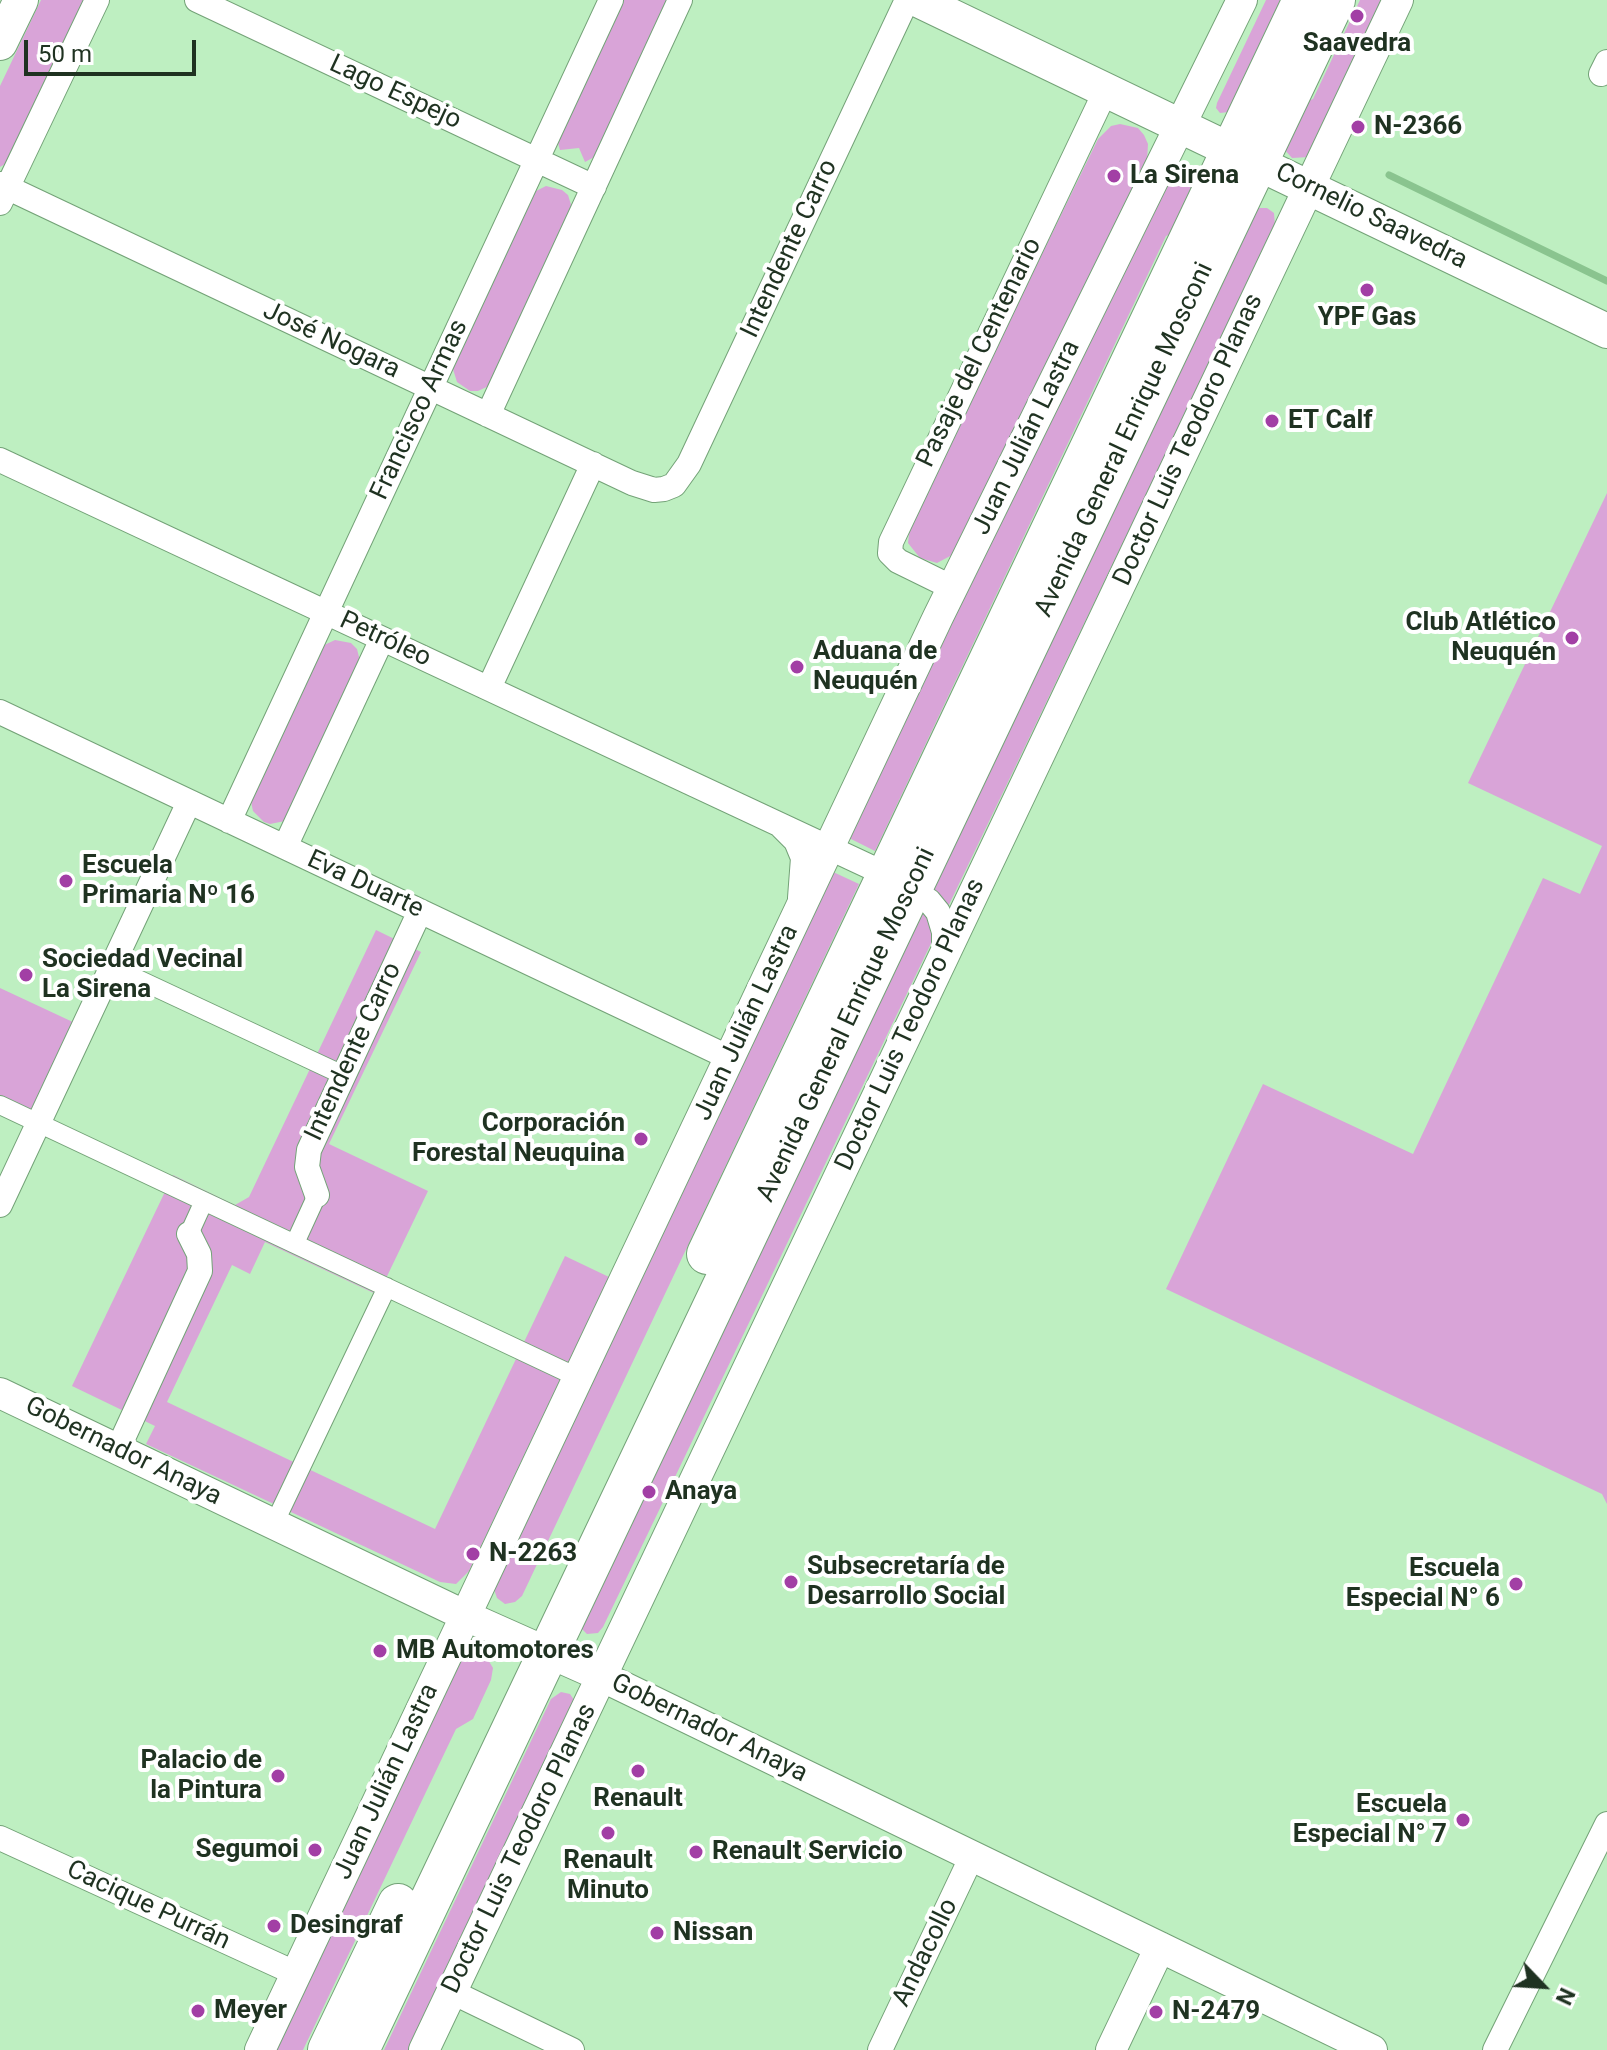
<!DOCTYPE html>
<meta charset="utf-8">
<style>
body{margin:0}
#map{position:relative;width:1607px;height:2050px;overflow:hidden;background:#beefc1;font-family:Roboto,sans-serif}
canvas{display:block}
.north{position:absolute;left:1503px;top:1946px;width:80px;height:80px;-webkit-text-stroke:6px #fff;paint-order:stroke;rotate:115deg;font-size:22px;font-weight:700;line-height:32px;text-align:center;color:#1f3221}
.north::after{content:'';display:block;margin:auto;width:28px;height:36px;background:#1f3221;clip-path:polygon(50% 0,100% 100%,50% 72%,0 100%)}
.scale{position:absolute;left:24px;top:40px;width:172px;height:36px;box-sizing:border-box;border:4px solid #1f3221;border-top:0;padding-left:10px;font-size:24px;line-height:28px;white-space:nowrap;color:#1f3221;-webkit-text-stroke:6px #fff;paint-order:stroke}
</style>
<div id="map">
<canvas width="1607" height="2050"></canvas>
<div class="north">N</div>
<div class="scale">50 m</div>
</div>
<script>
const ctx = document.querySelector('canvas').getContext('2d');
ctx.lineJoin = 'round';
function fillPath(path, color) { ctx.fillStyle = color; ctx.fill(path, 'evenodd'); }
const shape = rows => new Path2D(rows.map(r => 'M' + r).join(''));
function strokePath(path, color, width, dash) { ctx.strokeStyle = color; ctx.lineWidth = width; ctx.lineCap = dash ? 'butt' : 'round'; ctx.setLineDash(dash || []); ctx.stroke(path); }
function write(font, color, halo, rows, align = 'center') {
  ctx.font = font + ' Roboto,sans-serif'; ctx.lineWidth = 8; ctx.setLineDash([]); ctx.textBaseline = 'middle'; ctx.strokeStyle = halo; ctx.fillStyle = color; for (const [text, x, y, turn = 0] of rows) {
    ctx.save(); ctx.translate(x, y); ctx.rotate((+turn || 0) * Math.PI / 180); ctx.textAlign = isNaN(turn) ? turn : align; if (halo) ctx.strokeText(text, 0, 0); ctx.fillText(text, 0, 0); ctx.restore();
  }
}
const green = shape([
 [41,0,88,0,10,161,0,167,0,86],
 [620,0,672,0,598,155,585,162,579,148,560,150,558,143],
 [1266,0,1283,0,1229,112,1220,113,1216,108,1217,103],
 [1360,0,1387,0,1309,157,1292,158,1284,149,1297,104,1313,99],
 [1120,124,1138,128,1144,135,1148,144,1147,161,954,554,937,563,920,558,908,543,910,525,1098,139,1111,126],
 [1177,170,1189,171,1198,180,1182,230,1166,236,875,851,847,837,1171,173],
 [546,186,562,190,568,195,573,211,493,384,478,391,470,391,457,382,452,366,532,193],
 [1258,208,1267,208,1274,213,1275,226,946,911,933,897,934,879,1255,211],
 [1607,493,1607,1504,1602,1494,1166,1289,1263,1084,1413,1154,1543,878,1580,894,1602,846,1468,783],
 [335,640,351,643,357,649,361,665,285,821,270,824,264,822,253,811,250,797,320,647],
 [831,871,859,884,522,1596,515,1602,505,1604,497,1598,494,1589],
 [921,914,927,914,936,933,603,1627,598,1633,587,1634,581,1628,599,1577,609,1571,914,919],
 [376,930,421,952,329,1144,428,1191,378,1295,265,1242,250,1274,232,1265,167,1402,435,1529,565,1256,609,1277,469,1571,456,1584,440,1582,146,1444,155,1426,72,1386,173,1175,235,1205,249,1197],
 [0,988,75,1023,27,1126,0,1113],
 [471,1653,487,1658,493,1668,491,1680,473,1719,456,1729,303,2050,274,2050,460,1661],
 [561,1692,570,1694,574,1700,411,2050,384,2050,551,1699]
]);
const stream = shape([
 [1389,175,1607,281]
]);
const pedestrian = shape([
 [112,967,343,1075],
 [0,1105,579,1378],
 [189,1234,204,1201],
 [295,1243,317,1195],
 [274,1524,387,1287]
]);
const minor = shape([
 [197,0,594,187],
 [1601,74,1607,62],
 [0,184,632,483,654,490,664,489,674,485,689,464,907,0],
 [0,203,97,0],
 [488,415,680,0],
 [0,460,896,879,929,901,938,912,944,932,944,954],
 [953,588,898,561,890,553,891,542,1106,90],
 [489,688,593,464],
 [0,712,730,1058],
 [229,821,611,0],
 [782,827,796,841,803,858,800,898],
 [285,847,382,639],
 [317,1195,307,1167,309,1150,420,911],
 [0,1205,189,802],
 [118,1449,200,1271,199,1254,189,1234],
 [0,1838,297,1974],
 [452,1992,572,2050],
 [880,2050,972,1856],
 [1495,2050,1607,1824]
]);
const tertiary = shape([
 [0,1393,466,1616,603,1677,1372,2050],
 [260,2050,938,617,1242,0],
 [424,2050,1398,0],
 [1111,2050,1160,1947]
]);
const secondary = shape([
 [918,0,1607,331],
 [0,43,21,0]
]);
const trunk = shape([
 [707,1254,1303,0],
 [328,2050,398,1904],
 [359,2050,1335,0]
]);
const markers = [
 [1357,16,8,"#a23fa5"],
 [1358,127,8,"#a23fa5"],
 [1114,176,8,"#a23fa5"],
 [1367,290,8,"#a23fa5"],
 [1272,421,8,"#a23fa5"],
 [1572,638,8,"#a23fa5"],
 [797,667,8,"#a23fa5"],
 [66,881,8,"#a23fa5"],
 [26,975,8,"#a23fa5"],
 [641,1139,8,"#a23fa5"],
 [649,1492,8,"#a23fa5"],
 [473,1554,8,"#a23fa5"],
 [791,1582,8,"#a23fa5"],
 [1516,1584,8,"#a23fa5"],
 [380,1651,8,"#a23fa5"],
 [638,1771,8,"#a23fa5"],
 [278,1776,8,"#a23fa5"],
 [1463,1820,8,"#a23fa5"],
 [608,1833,8,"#a23fa5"],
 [315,1850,8,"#a23fa5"],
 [696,1852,8,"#a23fa5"],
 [274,1926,8,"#a23fa5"],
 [657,1933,8,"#a23fa5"],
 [198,2011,8,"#a23fa5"],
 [1156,2012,8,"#a23fa5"]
];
const poiNames = [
 ["Saavedra",1357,44,"center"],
 ["N-2366",1374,127],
 ["La Sirena",1130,176],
 ["YPF Gas",1367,318,"center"],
 ["ET Calf",1288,421],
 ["Club Atlético",1556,623,"right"],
 ["Neuquén",1556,653,"right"],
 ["Aduana de",813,652],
 ["Neuquén",813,682],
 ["Escuela",82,866],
 ["Primaria Nº 16",82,896],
 ["Sociedad Vecinal",42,960],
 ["La Sirena",42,990],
 ["Corporación",625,1124,"right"],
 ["Forestal Neuquina",625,1154,"right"],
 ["Anaya",665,1492],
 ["N-2263",489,1554],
 ["Subsecretaría de",807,1567],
 ["Desarrollo Social",807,1597],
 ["Escuela",1500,1569,"right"],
 ["Especial N° 6",1500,1599,"right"],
 ["MB Automotores",396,1651],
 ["Palacio de",262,1761,"right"],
 ["la Pintura",262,1791,"right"],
 ["Renault",638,1799,"center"],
 ["Escuela",1447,1805,"right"],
 ["Especial N° 7",1447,1835,"right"],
 ["Segumoi",299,1850,"right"],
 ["Renault Servicio",712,1852],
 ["Renault",608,1861,"center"],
 ["Minuto",608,1891,"center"],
 ["Desingraf",290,1926],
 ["Nissan",673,1933],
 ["Meyer",214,2011],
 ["N-2479",1172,2012]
];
const streetNames = [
 ["Lago Espejo",395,93,25],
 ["Cornelio Saavedra",1371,217,26],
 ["Intendente Carro",790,249,-65],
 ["José Nogara",331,341,25],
 ["Pasaje del Centenario",980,353,-64],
 ["Francisco Armas",420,410,-65],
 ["Juan Julián Lastra",1027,438,-64],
 ["Avenida General Enrique Mosconi",1125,440,-65],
 ["Doctor Luis Teodoro Planas",1189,440,-65],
 ["Petróleo",385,640,25],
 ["Eva Duarte",365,885,25],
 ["Juan Julián Lastra",747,1023,-65],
 ["Avenida General Enrique Mosconi",847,1025,-65],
 ["Doctor Luis Teodoro Planas",911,1025,-65],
 ["Intendente Carro",354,1052,-65],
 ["Gobernador Anaya",123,1452,26],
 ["Gobernador Anaya",709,1729,26],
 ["Juan Julián Lastra",387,1782,-65],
 ["Doctor Luis Teodoro Planas",520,1849,-64],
 ["Cacique Purrán",148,1906,25],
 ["Andacollo",926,1953,-64]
];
fillPath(green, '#d9a4d8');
strokePath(stream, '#8ac48f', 7);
strokePath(pedestrian, '#73a277', 20);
strokePath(minor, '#73a277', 26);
strokePath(tertiary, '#73a277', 32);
strokePath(secondary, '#73a277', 36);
strokePath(trunk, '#73a277', 42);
strokePath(pedestrian, '#fff', 18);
strokePath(minor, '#fff', 24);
strokePath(tertiary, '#fff', 30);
strokePath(secondary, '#fff', 34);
strokePath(trunk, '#fff', 40);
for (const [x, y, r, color] of markers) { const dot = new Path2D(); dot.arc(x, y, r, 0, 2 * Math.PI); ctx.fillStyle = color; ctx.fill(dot); strokePath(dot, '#fff', 3); }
write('bold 26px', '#1f3221', '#fff', poiNames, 'left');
write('26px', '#1f3221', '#fff', streetNames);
</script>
